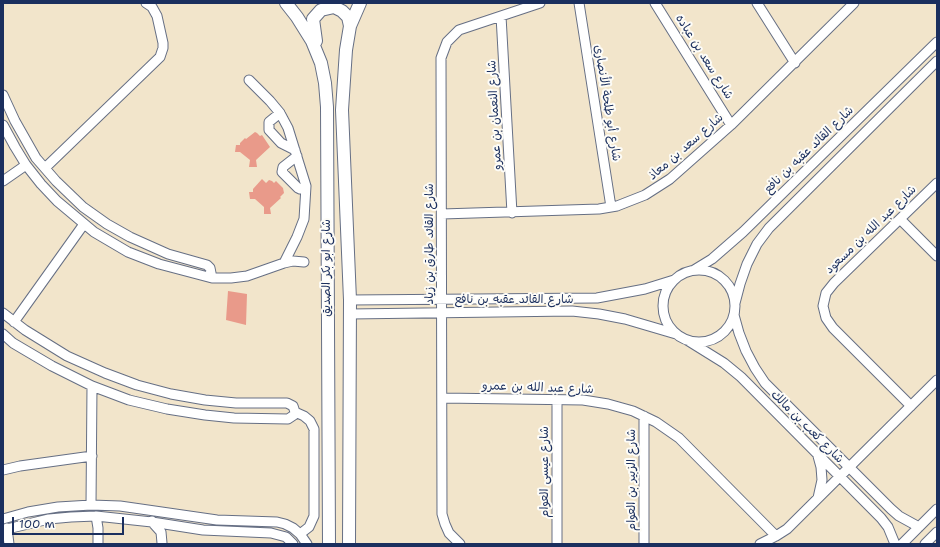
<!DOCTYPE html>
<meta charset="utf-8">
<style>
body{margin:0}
#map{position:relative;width:940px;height:547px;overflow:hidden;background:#f2e5cb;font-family:"Shantell Sans",sans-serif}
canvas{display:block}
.frame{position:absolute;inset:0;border:4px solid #1b2f5e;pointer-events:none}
.scale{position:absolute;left:12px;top:517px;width:112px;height:18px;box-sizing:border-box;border:2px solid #1b2f5e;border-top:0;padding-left:5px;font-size:12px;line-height:14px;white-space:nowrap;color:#1b2f5e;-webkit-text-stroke:3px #fdfcf7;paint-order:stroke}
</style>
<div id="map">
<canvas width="940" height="547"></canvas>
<div class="frame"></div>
<div class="scale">100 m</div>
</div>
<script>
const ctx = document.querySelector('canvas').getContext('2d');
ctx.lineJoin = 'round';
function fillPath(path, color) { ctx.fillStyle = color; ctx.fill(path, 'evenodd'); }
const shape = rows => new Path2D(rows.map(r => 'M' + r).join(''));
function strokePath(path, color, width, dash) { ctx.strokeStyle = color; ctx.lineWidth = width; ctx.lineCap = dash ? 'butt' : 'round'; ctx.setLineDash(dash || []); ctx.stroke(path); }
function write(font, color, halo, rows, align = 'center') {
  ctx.font = font + ' "Shantell Sans","Playpen Sans Arabic",sans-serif'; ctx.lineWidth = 4; ctx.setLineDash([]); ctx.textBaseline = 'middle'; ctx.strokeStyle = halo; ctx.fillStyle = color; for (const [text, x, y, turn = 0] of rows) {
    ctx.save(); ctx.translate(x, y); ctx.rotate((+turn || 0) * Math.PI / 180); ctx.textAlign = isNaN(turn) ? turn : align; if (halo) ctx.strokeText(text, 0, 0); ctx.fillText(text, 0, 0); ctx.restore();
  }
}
const building = shape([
 [255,132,257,133,260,136,262,135,270,147,256,160,257,167,249,167,250,160,240,152,235,152,236,145,240,145,240,143,245,138,246,139],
 [262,179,266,183,269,180,272,181,274,183,276,181,283,188,284,193,280,197,281,198,270,208,271,214,264,214,264,207,255,199,250,199,249,192,253,192,253,189],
 [228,291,247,294,246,325,226,320]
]);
const minor = shape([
 [579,3,611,207],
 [655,3,731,125],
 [757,3,795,63],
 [501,16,512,213],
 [249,80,270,101,280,113,288,128,306,186,304,219,297,237,284,263],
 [3,95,15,121,36,158,56,181,83,207,107,224,130,237,168,254,207,265,210,268,212,278],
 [280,113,269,122,269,130,281,143,295,150],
 [3,125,15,147,26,165,41,184,57,201,94,232,128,252,159,264,212,278,231,278,247,276,284,263,293,261,304,262],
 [297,156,283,167,282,172,298,188,300,189,306,186],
 [45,168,160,57,163,48,163,43,157,16,152,7,146,3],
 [3,181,26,165],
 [442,214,599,209,617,206,645,195,670,179,731,125,854,3],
 [900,219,937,256],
 [694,270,712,259,743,232,937,42],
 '663 306a36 36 0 1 1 72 0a36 36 0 1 1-72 0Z',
 [350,300,597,298,645,289,674,280],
 [735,303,740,284,747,264,757,244,769,228,937,61],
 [3,313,25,330,67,356,105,373,137,385,171,394,205,400,236,403,287,403,293,406,295,412,294,415,288,419,234,418,205,415,167,409,129,400,92,386,52,366,13,343,3,334],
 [350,314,572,311,599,314,625,319,676,334],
 [734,315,739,333,746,351,755,368,765,383,891,509,899,516,919,527],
 [14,322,84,224],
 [687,340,724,363,741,377,881,518,888,527,895,544],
 [442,398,583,400,608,404,633,411,656,422,679,438,776,536],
 [911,406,833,328,826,318,823,306,826,293,834,283,937,183],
 [295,412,304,416,310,421,314,429,314,516,309,527,300,534],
 [644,416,644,544],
 [3,470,20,466,92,456],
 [818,498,822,480,821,467,818,456],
 [91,505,92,386],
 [96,516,98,528,98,544],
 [3,519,28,512,58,507,91,505,120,506,217,520,277,522,285,524,293,528,300,534,307,544],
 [152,521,152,522,161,532,162,543],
 [7,528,9,544],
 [3,530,49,519,71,517,96,516,152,522,203,530,271,533,286,537,293,544],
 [460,544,449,533,445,524,442,514,441,58,447,42,459,30,540,3],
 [557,544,557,400],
 [760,544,776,536,787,529,937,380],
 [902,544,937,509],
 [925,544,937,532]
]);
const major = shape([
 [286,3,297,17,312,41,321,63,325,83,327,107,329,544],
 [316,41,313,19,321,10,334,7,342,11,348,17,350,26],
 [349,544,350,300,342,110,346,50,350,26,360,3]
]);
const streetNames = [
 ["شارع سعد بن عباده",704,57,58],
 ["شارع أبو طلحة الأنصارى",607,103,81],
 ["شارع النعمان بن عمرو",495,115,-93],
 ["شارع سعد بن معاذ",686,147,-41],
 ["شارع القائد عقبه بن نافع",809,150,-44],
 ["شارع عبد الله بن مسعود",871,230,-44],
 ["شارع القائد طارق بن زياد",430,244,-90],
 ["شارع ابو بكر الصديق",327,268,-90],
 ["شارع القائد عقبه بن نافع",514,300],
 ["شارع عبد الله بن عمرو",538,388,2],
 ["شارع كعب بن مالك",807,427,45],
 ["شارع عيسى العوام",545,472,-90],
 ["شارع الزبير بن العوام",632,480,-90]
];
fillPath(building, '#e99a8a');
strokePath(minor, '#666f84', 11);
strokePath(major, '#666f84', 14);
strokePath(minor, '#fff', 9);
strokePath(major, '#fff', 12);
write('12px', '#1b2f5e', '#fdfcf7', streetNames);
</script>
